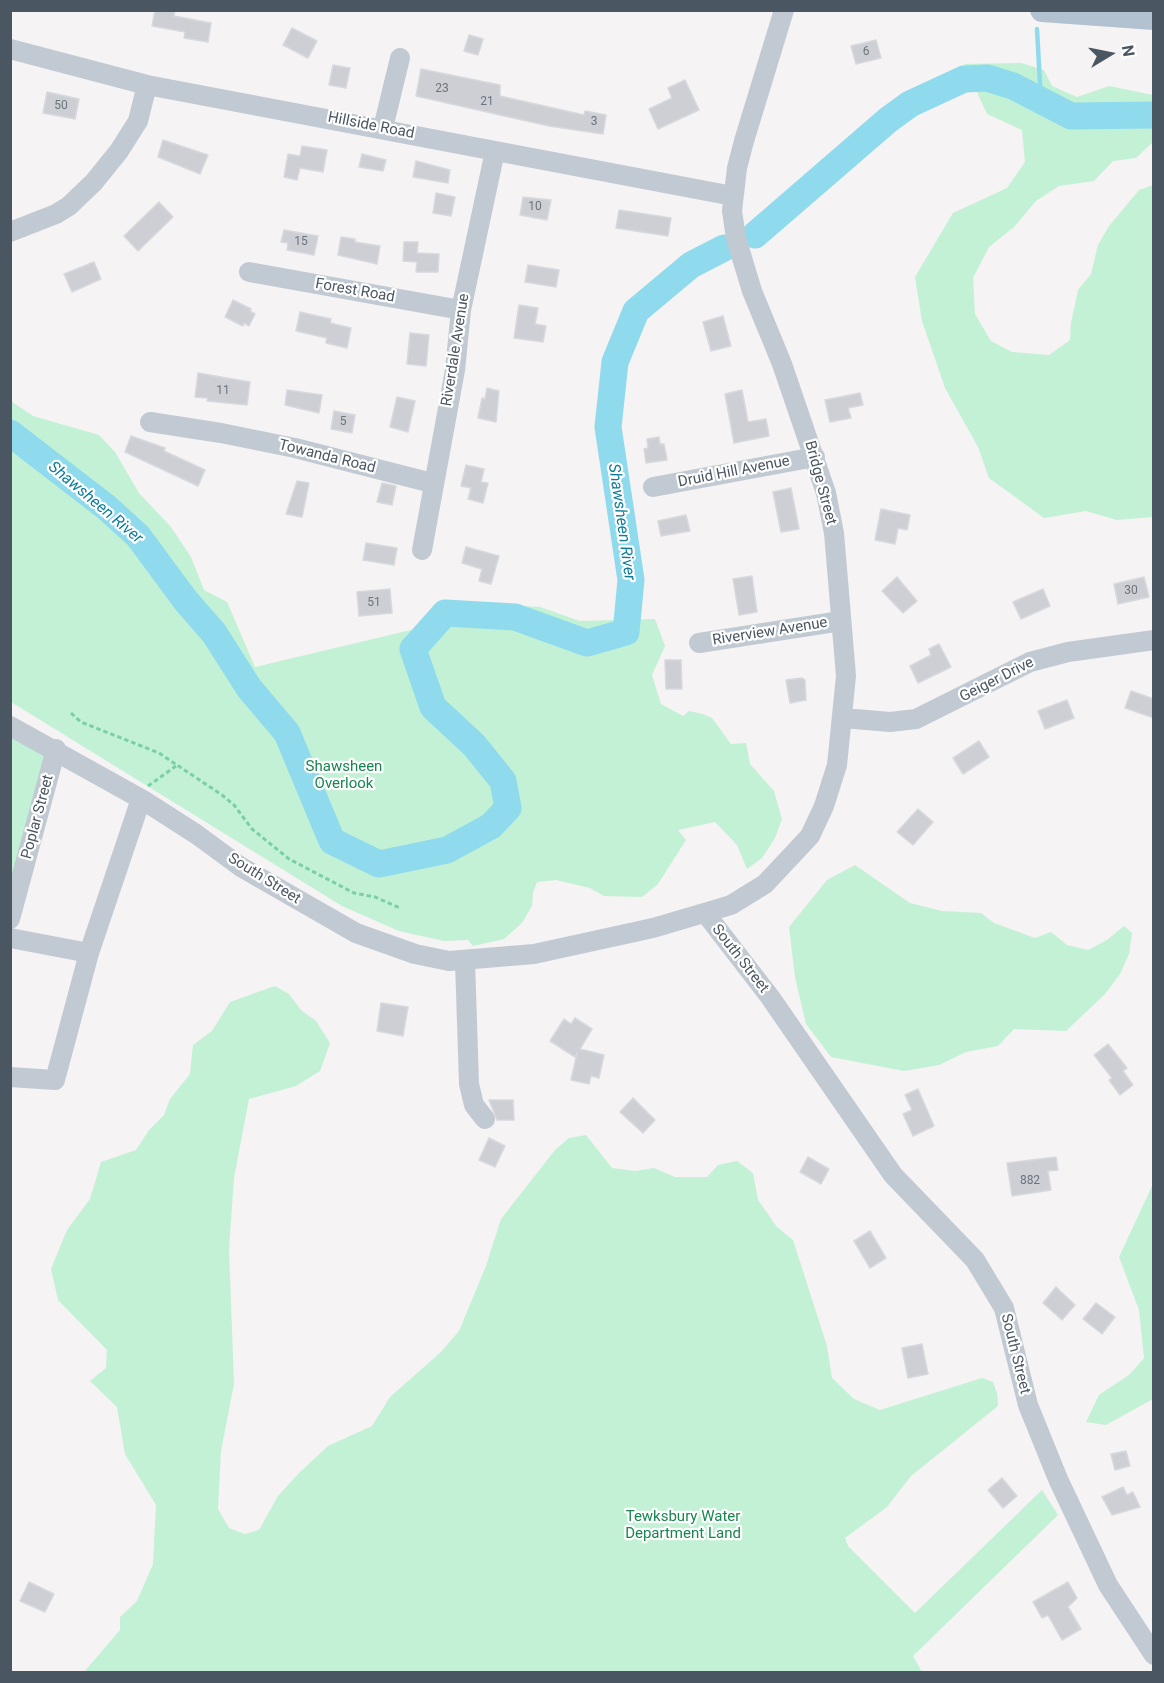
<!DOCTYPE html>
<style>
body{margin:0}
#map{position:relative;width:1164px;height:1683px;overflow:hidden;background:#f5f3f3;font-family:Roboto,sans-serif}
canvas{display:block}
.frame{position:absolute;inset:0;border:12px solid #4a5661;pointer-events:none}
.north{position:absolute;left:1080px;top:24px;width:60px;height:60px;-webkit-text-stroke:4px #fff;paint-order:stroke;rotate:80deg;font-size:16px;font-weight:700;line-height:24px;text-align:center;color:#4a5661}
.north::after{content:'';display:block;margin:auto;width:21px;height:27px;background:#4a5661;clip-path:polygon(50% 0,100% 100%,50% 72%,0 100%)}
</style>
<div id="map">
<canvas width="1164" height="1683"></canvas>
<div class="frame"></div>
<div class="north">N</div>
</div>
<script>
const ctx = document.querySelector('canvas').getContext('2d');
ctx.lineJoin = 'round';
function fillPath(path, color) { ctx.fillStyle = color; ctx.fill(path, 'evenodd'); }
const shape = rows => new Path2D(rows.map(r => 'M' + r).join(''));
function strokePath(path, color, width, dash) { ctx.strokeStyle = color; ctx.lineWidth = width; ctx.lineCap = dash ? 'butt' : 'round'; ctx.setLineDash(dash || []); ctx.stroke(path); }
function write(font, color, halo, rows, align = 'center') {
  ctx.font = font + ' Roboto,sans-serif'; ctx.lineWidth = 4.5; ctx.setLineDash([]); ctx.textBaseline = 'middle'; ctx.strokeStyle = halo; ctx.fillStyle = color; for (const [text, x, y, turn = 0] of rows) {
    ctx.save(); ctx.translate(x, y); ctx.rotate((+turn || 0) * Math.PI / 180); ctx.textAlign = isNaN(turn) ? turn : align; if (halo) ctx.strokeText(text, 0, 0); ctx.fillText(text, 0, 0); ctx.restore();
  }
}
const green = shape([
 [1021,63,1044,70,1052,86,1077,97,1109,86,1153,95,1153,142,1136,158,1113,161,1094,181,1059,186,1036,201,1014,227,989,247,973,278,975,314,991,341,1012,352,1049,355,1070,340,1071,323,1078,290,1091,274,1098,245,1109,226,1139,190,1153,185,1153,517,1117,520,1086,511,1044,518,989,478,978,447,945,388,922,321,915,277,953,213,1007,188,1025,162,1022,130,987,114,964,64],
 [11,401,33,416,99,435,115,452,139,493,171,527,191,557,204,590,227,602,255,667,415,629,467,603,540,607,580,621,655,619,665,646,652,675,661,704,683,716,689,711,703,714,712,718,731,744,746,743,750,764,774,791,782,819,775,838,762,858,747,869,737,845,715,822,678,830,686,840,658,884,642,897,604,896,590,888,556,880,537,882,533,893,532,906,522,923,504,939,473,946,468,940,444,941,399,931,342,906,11,702],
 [11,737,45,754,11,879,11,917],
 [855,865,910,903,942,911,981,913,994,923,1035,938,1051,932,1067,945,1088,950,1107,940,1124,926,1132,933,1129,954,1120,974,1105,994,1066,1031,1014,1029,998,1046,966,1052,939,1065,904,1071,831,1057,806,1024,795,977,789,927,827,880],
 [275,986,289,994,301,1010,316,1021,330,1043,320,1071,296,1086,249,1099,234,1178,229,1249,234,1384,221,1451,218,1509,229,1528,245,1534,259,1530,278,1496,299,1473,328,1446,372,1426,390,1397,441,1352,459,1331,486,1266,501,1219,555,1150,569,1138,586,1135,612,1168,635,1171,654,1168,675,1177,707,1177,718,1165,737,1161,753,1173,758,1200,777,1227,793,1240,827,1346,832,1378,854,1399,880,1410,982,1378,993,1382,997,1393,998,1406,911,1476,887,1507,845,1538,848,1546,915,1613,1042,1490,1058,1515,913,1656,922,1672,84,1672,120,1630,120,1617,137,1601,153,1564,156,1505,125,1454,117,1407,90,1381,106,1368,107,1350,58,1300,51,1269,67,1230,90,1199,101,1162,136,1150,149,1130,164,1115,170,1099,190,1074,193,1045,212,1031,230,1002],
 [1153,1184,1153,1399,1106,1425,1086,1422,1099,1395,1129,1375,1144,1358,1139,1310,1119,1257]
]);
const stream = shape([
 [1037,29,1041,102]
]);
const river = shape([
 [755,235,888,120,910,104,964,79,987,78,1013,86,1071,116,1154,115],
 [10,433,106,507,138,536,186,601,214,633,249,688,287,733,332,841,379,864,447,850,491,826,508,808,503,781,474,745,433,707,413,649,445,613,515,617,587,643,626,632,631,580,608,427,615,362,636,311,691,265,724,248]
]);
const building = shape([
 [155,10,175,10,174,16,211,23,208,42,184,38,185,32,152,26,155,10],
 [292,28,317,41,308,58,283,45,292,28],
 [469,35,483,39,478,55,464,51,469,35],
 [876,40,881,58,856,64,851,46,876,40],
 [333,65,350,68,346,88,329,85,333,65],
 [421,69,500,85,500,96,584,115,585,111,606,115,603,134,549,126,416,96,421,69],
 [685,80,699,110,658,129,649,109,672,98,668,88,685,80],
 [47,92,79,99,75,119,43,113,47,92],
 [163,140,208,155,200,174,158,157,163,140],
 [302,146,327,150,323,172,300,168,297,180,284,177,288,154,300,156,302,146],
 [362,154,386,160,383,171,359,167,362,154],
 [416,161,450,170,448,183,413,177,416,161],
 [436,193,455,197,451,216,433,213,436,193],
 [523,197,551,200,547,220,520,215,523,197],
 [159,202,173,217,138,251,124,236,159,202],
 [619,210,671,218,668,236,616,228,619,210],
 [284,230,318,236,314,255,287,250,288,243,281,242,284,230],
 [341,237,355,239,355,242,380,246,377,264,338,255,341,237],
 [404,242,418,242,417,253,439,254,438,272,416,272,417,262,403,261,404,242],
 [94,262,101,279,72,292,64,274,94,262],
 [528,265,559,270,556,287,525,282,528,265],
 [233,300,251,309,250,311,255,314,249,326,244,323,243,326,225,317,233,300],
 [519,305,538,308,535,324,546,326,543,342,514,338,519,305],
 [300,312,331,319,330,323,351,328,347,348,326,343,327,338,296,331,300,312],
 [723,316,731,346,711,351,703,322,723,316],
 [410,333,429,335,426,366,407,364,410,333],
 [198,373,250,382,247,405,207,401,208,398,195,397,198,373],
 [487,388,499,391,496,422,478,418,482,398,485,399,487,388],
 [287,390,322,395,319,413,285,405,287,390],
 [742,390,748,422,766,419,769,436,734,443,725,394,742,390],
 [860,393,863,405,848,408,851,418,830,422,825,400,860,393],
 [397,397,415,401,408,432,390,427,397,397],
 [334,411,355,415,352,433,331,429,334,411],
 [131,436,165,448,164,451,205,470,198,486,125,452,131,436],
 [659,437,660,444,664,444,667,460,646,463,644,449,648,448,647,439,659,437],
 [466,465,484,469,481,482,488,483,483,503,468,499,471,488,461,486,466,465],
 [297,481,309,483,302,517,286,514,297,481],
 [382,483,396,486,392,505,377,502,382,483],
 [791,488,799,529,781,532,773,492,791,488],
 [881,509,910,515,907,530,898,528,895,544,875,540,881,509],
 [686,515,690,531,661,536,658,521,686,515],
 [366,543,397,548,394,565,363,560,366,543],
 [466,547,499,556,491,584,479,581,482,569,462,563,466,547],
 [752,576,757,612,739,615,733,579,752,576],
 [897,577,917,601,903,613,882,591,897,577],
 [1144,577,1149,597,1118,604,1114,584,1144,577],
 [390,589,392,613,359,616,357,592,390,589],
 [1043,589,1050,606,1021,619,1013,602,1043,589],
 [939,644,951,667,918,683,910,666,931,655,929,649,939,644],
 [665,660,681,660,682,689,666,689,665,660],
 [802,678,805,680,806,700,790,703,786,680,802,678],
 [1131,691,1154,699,1154,718,1125,708,1131,691],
 [1067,700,1074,718,1045,729,1038,711,1067,700],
 [979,741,989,757,963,774,953,758,979,741],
 [918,809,933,822,913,845,897,832,918,809],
 [381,1003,408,1007,403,1036,377,1031,381,1003],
 [575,1018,592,1029,580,1049,604,1055,599,1078,591,1076,589,1084,571,1080,577,1053,575,1057,550,1041,564,1019,571,1024,575,1018],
 [1108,1044,1127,1068,1123,1071,1133,1085,1120,1095,1109,1080,1112,1078,1094,1055,1108,1044],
 [918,1089,934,1126,913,1136,903,1114,912,1110,905,1095,918,1089],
 [633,1098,655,1120,643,1133,620,1112,633,1098],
 [489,1100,513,1100,514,1120,497,1120,489,1100],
 [489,1138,505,1146,495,1167,479,1160,489,1138],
 [808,1157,829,1169,821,1184,800,1172,808,1157],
 [1056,1157,1058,1170,1048,1171,1051,1190,1012,1196,1007,1163,1056,1157],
 [870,1231,886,1258,870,1268,854,1241,870,1231],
 [1056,1287,1075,1305,1062,1320,1043,1303,1056,1287],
 [1096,1303,1115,1317,1102,1334,1083,1319,1096,1303],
 [922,1344,928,1374,908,1378,902,1348,922,1344],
 [1126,1451,1130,1466,1115,1470,1111,1454,1126,1451],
 [1002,1478,1017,1496,1003,1508,988,1490,1002,1478],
 [1123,1487,1127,1495,1133,1492,1140,1507,1112,1515,1102,1497,1123,1487],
 [29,1582,54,1594,45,1612,20,1601,29,1582],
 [1068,1582,1077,1598,1068,1607,1081,1629,1062,1640,1048,1615,1042,1618,1033,1602,1068,1582]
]);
const path = shape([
 [71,713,81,722,159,753,222,795,234,805,252,829,289,859,354,893,375,897,400,908],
 [148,786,176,766]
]);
const minor = shape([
 [10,49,147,85,733,196],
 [383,128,400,58],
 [10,232,56,214,69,206,94,182,119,151,138,121,147,85],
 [249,272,461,310],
 [150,422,221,433,295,448,432,483],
 [653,487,815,457],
 [422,550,455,370,461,310,495,151],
 [699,643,841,621],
 [843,718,890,722,916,719,1030,662,1068,652,1154,640],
 [10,726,143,800,196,834,241,867,356,933,415,954,449,961,534,954,653,928,731,905,765,884,810,836,824,806,837,765,846,676,834,533,826,493,782,364,752,291,736,238,732,211,737,168,744,141,784,10],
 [706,914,770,997,893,1175,975,1260,1004,1308,1028,1405,1058,1479,1108,1585,1154,1655],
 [10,919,56,749],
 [10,938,89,953,141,799],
 [465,961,469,1084,474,1105,485,1119],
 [10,1077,55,1080,89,953]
]);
const major = shape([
 [1042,10,1154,18]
]);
const numberNames = [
 ["6",866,52],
 ["23",442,89],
 ["21",487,102],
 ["50",61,106],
 ["3",594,122],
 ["10",535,207],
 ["15",301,242],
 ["11",223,391],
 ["5",343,422],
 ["30",1131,591],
 ["51",374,603],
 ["882",1030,1181]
];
const streetNames = [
 ["Hillside Road",371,126,11],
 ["Forest Road",355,291,10],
 ["Riverdale Avenue",456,350,-81],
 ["Towanda Road",327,457,14],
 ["Druid Hill Avenue",734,472,-11],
 ["Bridge Street",820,483,75],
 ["Riverview Avenue",770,632,-9],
 ["Geiger Drive",997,680,-27],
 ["Poplar Street",38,817,-75],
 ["South Street",264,879,32],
 ["South Street",740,959,52],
 ["South Street",1015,1354,76]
];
const parkNames = [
 ["Shawsheen",344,767],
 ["Overlook",344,784],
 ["Tewksbury Water",683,1517],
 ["Department Land",683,1534]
];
const waterNames = [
 ["Shawsheen River",95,503,40],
 ["Shawsheen River",621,522,82]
];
fillPath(green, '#c3f1d5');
strokePath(stream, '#90daee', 4.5);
strokePath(river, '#90daee', 27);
fillPath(building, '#cdcfd5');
strokePath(building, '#d7d9de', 1.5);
strokePath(path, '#7ad0a6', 3, [4.5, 3]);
strokePath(minor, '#c1cad2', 20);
strokePath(major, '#b3c2d1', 24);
write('12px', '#6b747e', null, numberNames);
write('15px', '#4a5661', '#fff', streetNames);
write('15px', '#17864f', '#fff', parkNames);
write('italic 16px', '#0c7c9b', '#fff', waterNames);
</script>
